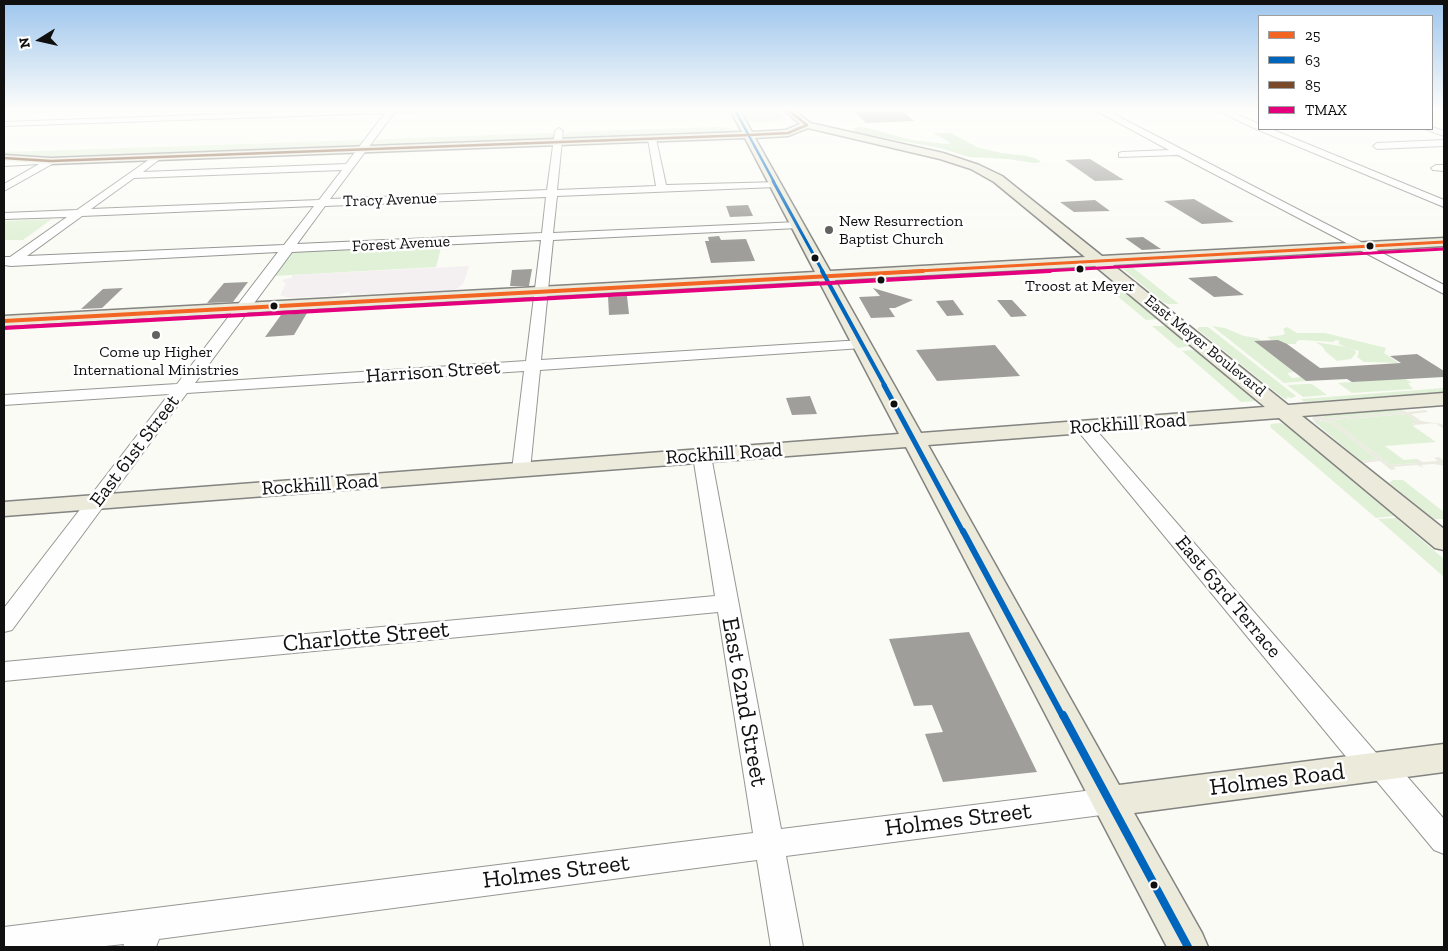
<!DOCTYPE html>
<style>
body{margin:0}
#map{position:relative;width:1448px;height:951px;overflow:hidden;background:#fbfbf6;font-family:"Zilla Slab",serif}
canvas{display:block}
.frame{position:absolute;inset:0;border:5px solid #101010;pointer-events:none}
.legend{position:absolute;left:1258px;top:15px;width:175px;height:115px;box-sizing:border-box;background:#fff;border:1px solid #9f9f9f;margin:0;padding:6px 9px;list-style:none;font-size:15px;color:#101010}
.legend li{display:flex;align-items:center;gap:10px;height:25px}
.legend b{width:25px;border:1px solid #9f9f9f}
.north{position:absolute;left:15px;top:15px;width:50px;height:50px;-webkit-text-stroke:4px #fff;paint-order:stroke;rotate:260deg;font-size:14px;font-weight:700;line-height:20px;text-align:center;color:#101010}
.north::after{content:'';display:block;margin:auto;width:18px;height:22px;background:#101010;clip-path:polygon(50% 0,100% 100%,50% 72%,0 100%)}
</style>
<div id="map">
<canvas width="1448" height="951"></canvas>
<div class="frame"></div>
<ul class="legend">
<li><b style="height:6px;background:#f26522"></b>25</li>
<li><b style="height:6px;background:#0065bd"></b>63</li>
<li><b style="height:6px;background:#7a4b2a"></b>85</li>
<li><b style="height:6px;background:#e5007d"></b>TMAX</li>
</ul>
<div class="north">N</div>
</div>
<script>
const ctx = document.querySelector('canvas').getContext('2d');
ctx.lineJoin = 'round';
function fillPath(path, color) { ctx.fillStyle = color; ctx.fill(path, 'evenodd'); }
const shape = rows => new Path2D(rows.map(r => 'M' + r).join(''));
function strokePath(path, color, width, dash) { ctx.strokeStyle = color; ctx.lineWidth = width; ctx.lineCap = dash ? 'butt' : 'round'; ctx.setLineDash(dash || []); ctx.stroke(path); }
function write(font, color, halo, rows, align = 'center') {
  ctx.font = font + ' "Zilla Slab",serif'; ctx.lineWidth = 5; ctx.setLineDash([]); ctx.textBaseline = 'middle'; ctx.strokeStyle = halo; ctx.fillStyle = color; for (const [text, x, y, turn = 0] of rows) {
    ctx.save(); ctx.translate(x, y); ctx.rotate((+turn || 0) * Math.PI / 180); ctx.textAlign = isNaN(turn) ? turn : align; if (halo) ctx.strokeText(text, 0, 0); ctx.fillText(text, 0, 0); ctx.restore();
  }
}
const industrial = shape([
 [469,266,463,284,455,290,351,295,349,292,333,296,290,298,280,295,286,284,282,280,291,278,293,275]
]);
const green = shape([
 [743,110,781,110,785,117,776,122,754,123,749,121],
 [721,127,734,129,738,131,737,133,564,139,565,134,571,132],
 [548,133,554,134,554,140,371,146,375,141,384,139],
 [360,140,364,141,360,147,96,158,25,158,4,156,4,152],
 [52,219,23,240,4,240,4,221],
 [442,244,436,267,273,276,291,252],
 [1132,267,1179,304,1168,304,1163,302,1123,269],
 [1120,289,1124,291,1158,319,1146,320,1110,290],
 [1152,326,1166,326,1190,346,1178,348],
 [1212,326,1225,328,1244,336,1257,338,1262,341,1255,342,1295,372,1287,373,1292,378,1301,377,1306,381,1284,383],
 [1199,327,1208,327,1296,396,1292,398,1286,397,1288,399,1285,399,1279,395,1197,329],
 [1287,327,1297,333,1325,333,1386,348,1384,353,1399,363,1364,362,1357,357,1359,351,1338,344,1340,341,1336,340,1333,342,1301,340,1297,341,1296,344,1284,344,1278,340,1271,340,1267,337,1283,335,1285,333,1283,329],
 [1315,342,1347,347,1355,350,1356,353,1351,359,1337,361,1326,352,1322,346],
 [1192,350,1198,352,1256,401,1241,402,1182,351],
 [1404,378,1412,383,1408,383,1413,389,1352,393,1338,383],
 [1305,384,1312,384,1327,395,1303,397,1287,385],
 [1444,388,1444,392,1304,402,1301,399],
 [1399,409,1404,412,1325,418,1321,415],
 [1406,414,1418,422,1412,423,1415,425,1413,426,1436,442,1385,446,1404,460,1414,459,1418,463,1390,465,1332,420],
 [1313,421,1323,421,1331,423,1377,459,1361,461],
 [1281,423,1288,427,1394,516,1376,518,1270,427,1271,424],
 [1393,480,1403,480,1444,512,1444,519,1434,519,1389,483],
 [1396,518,1444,559,1444,577,1378,519]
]);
const forest = shape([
 [859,127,868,128,911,140,947,144,951,143,933,133,951,133,977,147,1001,153,1027,156,1037,159,1041,162,1034,163,1008,159,969,157,940,148,859,133,853,129]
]);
const plaza = shape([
 [1399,409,1407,412,1426,410,1428,412,1411,414,1421,421,1442,424,1444,429,1435,423,1415,425,1411,422,1417,421,1406,414,1332,420,1390,465,1417,463,1414,459,1418,459,1422,462,1438,461,1434,458,1439,457,1444,461,1444,466,1434,464,1421,465,1424,468,1417,465,1393,467,1396,469,1391,470,1380,461,1363,463,1361,461,1377,459,1331,423,1320,420,1321,422,1318,423,1312,419,1314,416,1321,415,1325,418,1403,412]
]);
const building = shape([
 [853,110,901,110,914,121,866,123],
 [1090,159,1124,180,1095,181,1065,160],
 [1194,199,1234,222,1202,224,1164,201],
 [1095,200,1110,211,1074,212,1060,202],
 [748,205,753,216,730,217,726,206],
 [719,236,721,240,746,239,755,261,711,263,705,241,709,241,708,237],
 [1143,237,1161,249,1142,250,1125,238],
 [532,269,529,286,510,286,512,270],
 [1216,276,1244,295,1214,297,1188,278],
 [248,282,233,302,207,303,224,283],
 [123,288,102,308,81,309,103,289],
 [873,288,913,300,895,308,889,308,895,317,871,318,859,297,880,296],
 [627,296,629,314,609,315,608,297],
 [953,300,964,315,947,316,936,301],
 [997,300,1012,300,1027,316,1011,317],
 [307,313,294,335,265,337,281,315],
 [1278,340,1287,344,1320,368,1401,363,1390,356,1417,354,1444,371,1444,377,1352,382,1347,379,1306,381,1254,341],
 [995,345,1020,376,937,381,916,350],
 [810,396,817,414,792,415,786,398],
 [969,632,1037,772,943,782,925,734,943,732,932,705,914,706,889,639]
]);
const minor = shape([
 [335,110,418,110,414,112,394,113,330,199,547,190,555,131,559,128,563,131,557,190,656,186,648,139,652,136,656,139,666,185,780,182,780,186,776,187,557,196,553,233,798,222,804,225,798,228,553,240,541,360,862,340,867,341,869,344,867,347,862,348,540,370,530,470,528,474,521,476,514,474,512,470,524,371,187,393,12,630,4,632,4,608,169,394,4,405,4,395,177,384,278,252,11,266,4,265,4,257,10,257,67,217,4,219,4,213,77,210,157,154,160,155,160,159,143,172,346,164,385,113,4,126,4,122,335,110],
 [342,170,319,200,91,209,134,178,342,170],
 [546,197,542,233,297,244,325,206,546,197],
 [314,206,284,245,27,256,82,216,314,206],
 [541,240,526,361,195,383,292,252,541,240],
 [1095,110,1106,110,1444,285,1444,294,1178,155,1119,157,1119,153,1122,152,1169,150,1095,110],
 [1216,110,1227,110,1259,124,1259,129,1271,129,1444,200,1444,207,1256,129,1216,110],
 [1432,127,1444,131,1444,136,1425,129,1432,127],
 [1444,140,1444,146,1377,149,1373,146,1377,143,1444,140],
 [51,158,54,159,54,163,4,191,4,184,39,164,4,166,4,160,51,158],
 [1436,165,1444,165,1444,171,1433,170,1431,168,1436,165],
 [1084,422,1090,423,1378,755,1381,754,1391,758,1444,819,1444,854,1434,850,1375,779,1372,780,1362,776,1078,431,1075,427,1078,423,1084,422],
 [702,451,708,452,711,456,781,829,1109,788,1119,792,1123,801,1119,810,1109,814,786,856,803,947,771,947,757,860,159,939,156,947,123,947,124,944,96,947,4,947,4,927,753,833,718,612,4,681,4,662,715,596,693,456,696,452,702,451]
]);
const major = shape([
 [730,110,740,110,752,132,786,130,800,124,784,110,794,110,810,123,943,153,979,165,1002,176,1102,256,1444,238,1444,246,1113,265,1288,405,1444,393,1444,405,1302,416,1444,529,1444,550,1435,548,1279,418,928,445,1119,785,1444,744,1444,772,1134,813,1202,933,1208,947,1167,947,906,447,4,516,4,502,899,434,819,281,4,326,4,316,815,272,745,138,51,164,4,161,4,155,51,158,742,132,730,110],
 [808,128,940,159,971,169,994,182,1085,257,830,271,755,138,788,136,808,128],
 [1095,266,1265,407,921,433,835,280,1095,266]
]);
const bus1Far1 = shape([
 [900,272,1444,242]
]);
const bus1 = shape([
 [4,321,923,271]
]);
const bus2Far5 = shape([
 [735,110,774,182]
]);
const bus2Far4 = shape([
 [773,181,823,272]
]);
const bus2Far3 = shape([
 [822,271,885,386]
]);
const bus2Far2 = shape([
 [884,385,963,532]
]);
const bus2Far1 = shape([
 [963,531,1063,717]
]);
const bus2 = shape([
 [1063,715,1188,947]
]);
const bus3 = shape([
 [4,158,51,161,749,135,788,133,807,125,788,110]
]);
const bus4Far1 = shape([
 [1027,272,1444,249]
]);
const bus4 = shape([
 [4,328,1050,271]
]);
const markers = [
 [829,230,5,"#626260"],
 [1370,246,4.5,"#101010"],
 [815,258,4.5,"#101010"],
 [1080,269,4.5,"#101010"],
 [881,280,4.5,"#101010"],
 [274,306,4.5,"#101010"],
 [156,335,5,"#626260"],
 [894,404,4.5,"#101010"],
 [1154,885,4.5,"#101010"]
];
const farStreetnames = [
 ["Tracy Avenue",390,200,-2],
 ["Forest Avenue",401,244,-3],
 ["East Meyer Boulevard",1205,346,39]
];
const farPoinames = [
 ["New Resurrection",839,221],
 ["Baptist Church",839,239],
 ["Come up Higher",156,352,"center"],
 ["International Ministries",156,370,"center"]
];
const farBusnames = [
 ["Troost at Meyer",1080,286]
];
const streetNames = [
 ["Harrison Street",433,372,-4],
 ["Rockhill Road",1128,424,-4],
 ["East 61st Street",135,451,-53],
 ["Rockhill Road",724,454,-4],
 ["Rockhill Road",320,485,-4],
 ["East 63rd Terrace",1228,597,50]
];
const nearStreetnames = [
 ["Charlotte Street",366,637,-5],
 ["East 62nd Street",744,702,80],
 ["Holmes Road",1277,780,-7],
 ["Holmes Street",958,820,-7],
 ["Holmes Street",556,872,-7]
];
fillPath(industrial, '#f4eff1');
fillPath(green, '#e1f1d7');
fillPath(forest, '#d0e8c5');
fillPath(plaza, '#ecebe1');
fillPath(building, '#9f9e9b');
strokePath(minor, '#969694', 2);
strokePath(major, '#838381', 3);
fillPath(minor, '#fefefe');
fillPath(major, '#ecebdb');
strokePath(bus1Far1, '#f26522', 3);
strokePath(bus1, '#f26522', 4);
strokePath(bus2Far5, '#0065bd', 2.5);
strokePath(bus2Far4, '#0065bd', 3);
strokePath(bus2Far3, '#0065bd', 4);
strokePath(bus2Far2, '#0065bd', 5);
strokePath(bus2Far1, '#0065bd', 6);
strokePath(bus2, '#0065bd', 8);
strokePath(bus3, '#7a4b2a', 2.5);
strokePath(bus4Far1, '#e5007d', 3);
strokePath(bus4, '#e5007d', 4);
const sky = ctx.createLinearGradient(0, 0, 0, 243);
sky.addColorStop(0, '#9dc5ed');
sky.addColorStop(0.45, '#fdfdfb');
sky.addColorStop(1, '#fdfdfb00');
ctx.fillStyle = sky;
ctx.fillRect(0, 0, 1448, 243);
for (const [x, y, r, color] of markers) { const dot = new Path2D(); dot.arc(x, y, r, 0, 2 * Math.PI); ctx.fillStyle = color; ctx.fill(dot); strokePath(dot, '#fff', 2); }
write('16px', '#101010', '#fff', farStreetnames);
write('16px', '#101010', '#fff', farPoinames, 'left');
write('16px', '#101010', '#fff', farBusnames);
write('20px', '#101010', '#fff', streetNames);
write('24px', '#101010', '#fff', nearStreetnames);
</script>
